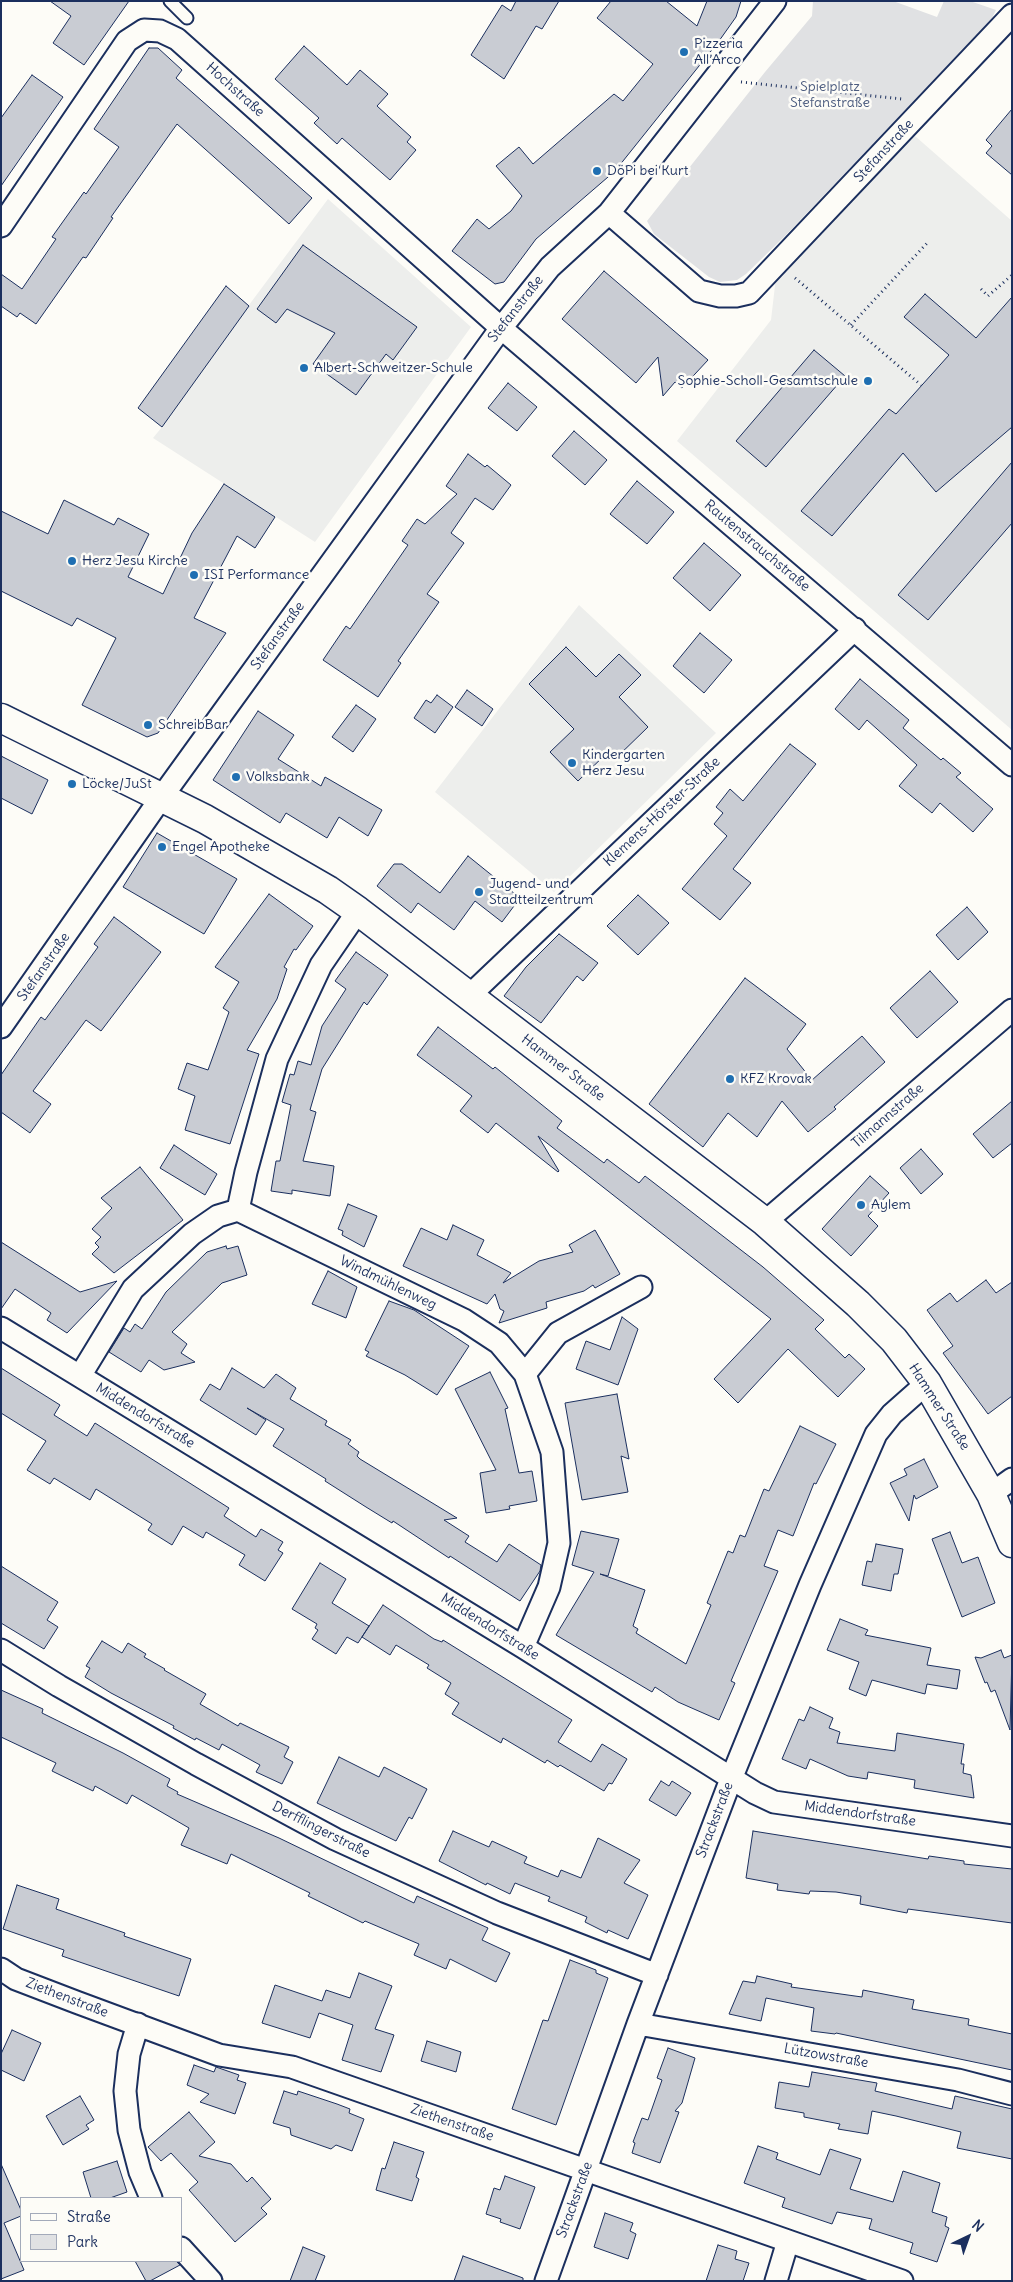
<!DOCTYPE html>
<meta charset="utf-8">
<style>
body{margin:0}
#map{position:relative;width:1013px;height:2282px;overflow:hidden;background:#fdfcf7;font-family:Delius,sans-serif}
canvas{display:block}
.frame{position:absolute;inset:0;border:2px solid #1b2f5e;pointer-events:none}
.legend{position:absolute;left:20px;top:2197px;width:162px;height:65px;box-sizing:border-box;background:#fdfcf7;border:1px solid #a3aaba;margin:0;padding:6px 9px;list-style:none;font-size:15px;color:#1b2f5e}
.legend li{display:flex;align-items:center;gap:10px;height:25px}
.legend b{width:25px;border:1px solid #a3aaba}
.north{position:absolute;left:943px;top:2212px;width:50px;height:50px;-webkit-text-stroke:4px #fdfcf7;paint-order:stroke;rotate:42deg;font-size:14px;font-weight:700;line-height:20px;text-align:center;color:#1b2f5e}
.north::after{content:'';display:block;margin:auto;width:18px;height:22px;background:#1b2f5e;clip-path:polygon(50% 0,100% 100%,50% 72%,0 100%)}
</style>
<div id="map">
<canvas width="1013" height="2282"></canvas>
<div class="frame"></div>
<ul class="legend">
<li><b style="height:6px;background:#fdfcf7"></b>Straße</li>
<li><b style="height:14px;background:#e0e1e3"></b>Park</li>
</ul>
<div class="north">N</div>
</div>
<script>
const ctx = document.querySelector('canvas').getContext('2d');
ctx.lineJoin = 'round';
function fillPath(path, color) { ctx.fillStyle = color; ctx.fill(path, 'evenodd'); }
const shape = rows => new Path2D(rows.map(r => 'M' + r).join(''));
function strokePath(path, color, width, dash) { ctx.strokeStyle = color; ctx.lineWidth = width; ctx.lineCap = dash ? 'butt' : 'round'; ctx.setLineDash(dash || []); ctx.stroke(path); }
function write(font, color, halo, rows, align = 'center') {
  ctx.font = font + ' Delius,sans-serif'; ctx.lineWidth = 5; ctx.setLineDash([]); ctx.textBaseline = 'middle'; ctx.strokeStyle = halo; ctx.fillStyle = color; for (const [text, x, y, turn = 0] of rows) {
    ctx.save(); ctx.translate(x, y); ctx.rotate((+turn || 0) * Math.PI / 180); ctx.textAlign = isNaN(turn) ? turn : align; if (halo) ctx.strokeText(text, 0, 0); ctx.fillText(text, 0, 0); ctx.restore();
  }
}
const built = shape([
 [915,136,1012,221,1012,730,677,441,771,320,776,277],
 [328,199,471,327,315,542,153,438,162,427,138,408,226,286,249,305],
 [579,605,716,733,554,892,435,792]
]);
const green = shape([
 [813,1,893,1,937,17,944,1,970,1,996,10,991,20,785,236,746,274,737,280,720,282,709,277,654,234,647,221,765,72,812,16]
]);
const building = shape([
 [50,1,129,1,84,65,53,43,71,16,50,1],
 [516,1,559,1,542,29,536,26,504,79,471,55,502,5,511,11,516,1],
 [611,1,666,1,697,26,707,1,741,1,736,17,719,41,615,171,536,239,504,282,495,284,452,251,477,219,489,229,511,211,522,196,496,166,519,147,533,164,614,94,623,101,653,64,597,18,611,1],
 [304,46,347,85,360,70,388,94,377,106,411,137,407,142,416,150,390,180,342,138,337,144,314,123,319,118,275,79,304,46],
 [149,48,158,48,182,70,176,78,312,198,289,224,177,124,111,217,113,218,86,258,83,257,36,324,20,313,17,317,1,306,1,274,22,289,56,239,52,237,84,192,86,194,119,147,94,129,149,48],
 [32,75,63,97,1,186,1,118,32,75],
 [1012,109,1012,175,986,153,992,146,986,140,1012,109],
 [303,245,417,327,393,360,386,354,356,395,313,364,335,333,287,309,276,323,257,309,303,245],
 [604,271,708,360,682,388,675,382,663,396,658,357,636,383,562,319,604,271],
 [226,286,249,306,162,427,138,408,226,286],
 [925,294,976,338,1012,297,1012,427,936,492,903,453,832,536,801,511,889,409,896,414,949,355,904,317,925,294],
 [814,350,845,376,766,467,736,441,814,350],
 [508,383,537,407,517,431,488,408,508,383],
 [574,431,607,460,585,485,552,456,574,431],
 [468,454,485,467,487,465,511,485,493,510,475,498,451,533,464,543,427,594,439,602,398,661,401,663,378,697,323,660,346,626,350,629,408,545,402,541,417,519,425,524,457,494,446,486,468,454],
 [1012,462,1012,523,928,620,898,595,1012,462],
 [637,481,674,512,647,544,610,514,637,481],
 [224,484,275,517,255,548,237,536,194,618,226,633,158,733,147,737,82,705,116,638,77,618,72,626,1,591,1,511,48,534,64,500,114,525,118,518,149,534,128,577,163,594,192,533,224,484],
 [704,543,741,575,710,611,673,578,704,543],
 [700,633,732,660,704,693,673,666,700,633],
 [566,647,596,677,619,654,641,675,619,697,648,727,614,760,607,753,578,781,550,752,574,729,529,684,566,647],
 [860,679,909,720,903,728,941,760,943,758,961,773,956,777,993,809,973,832,940,803,932,813,899,786,917,765,867,720,859,730,835,709,860,679],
 [467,690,493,709,482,726,455,707,467,690],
 [437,695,453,707,435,733,414,718,426,700,431,703,437,695],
 [356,705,376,719,353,752,332,737,356,705],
 [258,711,294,735,278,759,321,786,325,777,382,810,368,836,339,817,327,838,286,813,280,823,213,780,258,711],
 [790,744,816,764,733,869,751,883,720,920,682,889,727,836,714,824,723,813,716,807,730,789,743,801,790,744],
 [1,756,48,780,32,814,1,798,1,756],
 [157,833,237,879,204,934,123,887,157,833],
 [468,856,520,898,502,922,475,901,454,930,418,903,411,913,377,886,394,864,402,864,440,893,468,856],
 [269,894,313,926,296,950,294,949,284,967,287,969,277,999,247,1050,259,1054,230,1144,185,1130,195,1096,178,1089,187,1063,208,1070,229,1012,223,1008,239,982,215,967,269,894],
 [638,895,669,923,638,955,607,926,638,895],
 [967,907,988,932,958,960,936,935,967,907],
 [114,917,161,952,101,1031,86,1020,33,1091,51,1104,30,1133,1,1112,1,1075,41,1017,45,1020,98,947,94,944,114,917],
 [559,934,598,963,583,981,577,976,541,1023,504,996,526,967,559,934],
 [356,952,388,975,367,1005,364,1002,322,1069,310,1110,316,1112,303,1161,334,1166,330,1196,292,1190,292,1194,271,1191,276,1161,280,1161,291,1105,282,1102,290,1074,294,1075,298,1061,311,1065,322,1026,346,989,335,981,356,952],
 [930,971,958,1002,917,1038,890,1008,930,971],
 [745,978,806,1024,787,1049,812,1080,862,1036,885,1062,834,1107,836,1109,808,1132,782,1101,757,1137,728,1113,703,1147,649,1104,745,978],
 [438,1027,493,1069,495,1067,562,1121,557,1128,604,1163,607,1159,639,1183,645,1176,763,1267,824,1320,815,1329,845,1358,849,1354,865,1369,838,1397,788,1349,738,1403,714,1379,771,1319,538,1136,559,1171,558,1172,496,1123,488,1133,460,1111,472,1096,417,1055,438,1027],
 [1012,1101,1012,1143,993,1158,973,1134,1012,1101],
 [174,1145,217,1174,205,1195,160,1168,174,1145],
 [921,1149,943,1174,921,1194,900,1168,921,1149],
 [140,1167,183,1220,114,1273,92,1254,99,1247,95,1243,101,1237,92,1229,112,1208,101,1198,140,1167],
 [870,1176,889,1193,868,1216,878,1226,851,1256,822,1229,870,1176],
 [348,1204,377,1216,364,1247,342,1235,343,1231,338,1229,348,1204],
 [453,1225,484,1240,477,1255,511,1273,503,1283,539,1261,573,1252,569,1245,595,1230,620,1274,595,1288,593,1285,584,1291,546,1302,547,1308,499,1323,504,1311,500,1309,495,1294,487,1304,403,1266,421,1228,447,1240,453,1225],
 [1,1242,80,1292,117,1281,67,1333,47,1320,51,1313,15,1289,1,1309,1,1242],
 [226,1246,227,1249,238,1246,247,1275,222,1283,172,1332,187,1344,181,1353,195,1362,164,1370,149,1360,141,1372,109,1352,124,1328,130,1332,135,1324,142,1329,166,1292,207,1252,226,1246],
 [328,1271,357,1287,346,1318,312,1304,328,1271],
 [986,1280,996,1293,1012,1282,1012,1396,988,1414,943,1353,953,1346,927,1310,950,1293,957,1302,986,1280],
 [389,1301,414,1310,469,1346,437,1395,405,1375,366,1356,369,1352,365,1350,389,1301],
 [622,1317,638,1329,618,1385,576,1369,586,1341,610,1350,622,1317],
 [1,1368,60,1405,54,1415,87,1436,95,1423,229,1508,224,1516,256,1537,261,1529,283,1542,278,1550,283,1553,265,1581,239,1565,245,1555,206,1532,203,1538,183,1526,172,1545,148,1530,152,1524,96,1489,90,1500,54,1478,50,1484,27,1470,46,1441,1,1413,1,1368],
 [232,1368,264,1388,276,1374,296,1388,290,1399,327,1421,325,1425,351,1440,348,1444,359,1452,357,1456,360,1459,457,1518,444,1520,469,1536,465,1542,497,1562,509,1544,541,1565,540,1571,520,1601,450,1556,449,1558,393,1521,392,1523,366,1507,325,1481,326,1479,273,1446,284,1429,247,1408,266,1420,256,1435,200,1400,210,1384,220,1390,232,1368],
 [490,1372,508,1408,505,1409,519,1473,532,1471,537,1501,509,1506,510,1509,486,1513,480,1473,496,1470,455,1389,490,1372],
 [617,1394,629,1459,621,1456,628,1492,582,1500,565,1403,617,1394],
 [800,1426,836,1444,816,1484,814,1483,793,1536,778,1530,764,1566,778,1571,731,1681,735,1683,719,1720,678,1702,655,1687,652,1692,556,1635,594,1572,572,1565,581,1531,619,1539,608,1576,600,1574,645,1590,633,1626,638,1629,636,1633,686,1664,711,1605,707,1603,728,1551,733,1553,740,1535,745,1537,764,1489,769,1491,800,1426],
 [924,1459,938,1487,916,1499,914,1495,909,1521,890,1483,907,1475,904,1469,924,1459],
 [950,1532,962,1563,978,1557,995,1603,962,1617,932,1539,950,1532],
 [876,1544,903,1549,898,1574,894,1574,891,1591,862,1585,867,1561,872,1562,876,1544],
 [320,1563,346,1579,332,1603,369,1626,358,1643,347,1637,336,1654,312,1639,318,1630,315,1628,317,1624,292,1609,320,1563],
 [1,1566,58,1602,47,1620,58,1627,44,1649,1,1623,1,1566],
 [383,1605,434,1639,442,1642,443,1640,572,1720,558,1742,591,1762,602,1744,627,1759,612,1784,609,1783,604,1791,560,1765,558,1767,547,1760,545,1763,503,1738,501,1743,452,1714,459,1703,445,1694,451,1683,427,1668,429,1665,396,1645,390,1655,362,1637,383,1605],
 [840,1619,868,1630,865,1635,931,1648,927,1665,960,1670,957,1689,927,1684,925,1694,872,1680,866,1696,849,1689,859,1662,827,1650,840,1619],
 [102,1641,122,1653,128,1643,146,1654,144,1657,165,1669,164,1670,206,1694,200,1704,238,1726,240,1723,289,1747,284,1757,293,1762,282,1784,256,1772,260,1765,222,1744,219,1750,196,1738,195,1740,173,1728,174,1726,111,1693,85,1677,90,1668,86,1666,102,1641],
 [1001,1650,1004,1658,1012,1655,1010,1730,995,1690,991,1692,987,1682,985,1683,975,1657,981,1658,1001,1650],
 [1,1690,43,1709,42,1713,123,1753,170,1779,167,1786,178,1792,177,1794,279,1838,414,1903,417,1896,488,1928,482,1940,510,1953,496,1982,450,1959,446,1969,414,1955,419,1944,365,1921,363,1923,308,1896,310,1893,231,1854,227,1864,181,1845,189,1828,132,1795,127,1804,95,1786,93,1791,52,1771,56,1763,1,1737,1,1690],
 [810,1707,833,1718,829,1728,840,1732,837,1743,895,1751,897,1733,964,1744,961,1764,964,1764,963,1773,971,1775,974,1798,914,1788,915,1780,868,1772,867,1779,848,1776,810,1759,806,1769,782,1759,799,1719,804,1721,810,1707],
 [339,1757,379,1777,384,1767,427,1789,412,1819,409,1817,396,1841,317,1803,339,1757],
 [661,1781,669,1786,672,1781,691,1793,676,1816,649,1800,661,1781],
 [453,1831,489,1847,492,1841,527,1857,524,1863,558,1877,561,1870,581,1878,598,1838,640,1860,624,1883,648,1895,628,1939,608,1930,607,1933,585,1922,587,1917,548,1901,550,1897,515,1883,510,1894,487,1883,486,1885,439,1861,453,1831],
 [753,1831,928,1859,929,1856,964,1861,964,1864,1012,1869,1012,1923,908,1909,907,1913,860,1904,861,1896,836,1892,810,1891,809,1894,777,1890,778,1884,746,1878,753,1831],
 [17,1885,59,1899,56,1909,125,1933,124,1936,191,1959,179,1996,62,1956,64,1950,3,1929,17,1885],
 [570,1960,596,1970,596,1973,608,1978,556,2125,512,2109,543,2020,548,2021,570,1960],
 [359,1973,392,1986,375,2029,394,2035,381,2072,342,2060,353,2025,319,2013,310,2038,262,2023,275,1985,322,2001,326,1990,350,1998,359,1973],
 [757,1976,792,1984,791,1987,862,1997,863,1990,914,2000,912,2009,969,2019,968,2025,1012,2034,1012,2070,836,2033,835,2034,811,2031,814,2008,766,1998,761,2021,729,2014,743,1981,755,1983,757,1976],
 [12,2030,41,2043,24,2081,1,2070,1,2054,12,2030],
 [427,2041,461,2052,456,2072,421,2061,427,2041],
 [668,2048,695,2058,682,2103,675,2111,679,2112,660,2163,632,2153,635,2143,633,2142,642,2118,648,2120,662,2080,657,2078,668,2048],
 [194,2065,214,2072,216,2067,239,2075,237,2080,246,2083,235,2114,200,2102,209,2094,187,2085,194,2065],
 [812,2072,877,2083,875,2091,952,2109,955,2096,1012,2109,1012,2159,957,2148,961,2132,896,2116,872,2111,868,2134,838,2129,840,2124,804,2117,804,2113,775,2108,779,2082,809,2087,812,2072],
 [284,2091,297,2095,298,2091,337,2104,350,2109,349,2113,364,2119,352,2151,336,2145,331,2149,291,2135,290,2128,273,2123,284,2091],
 [80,2096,94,2120,86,2125,89,2129,63,2145,46,2116,80,2096],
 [189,2112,215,2142,199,2156,231,2164,247,2182,252,2177,271,2199,261,2208,267,2214,235,2242,189,2190,198,2182,171,2153,161,2161,148,2147,189,2112],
 [394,2142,424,2152,416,2177,419,2179,412,2201,376,2190,382,2168,385,2169,394,2142],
 [758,2146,778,2153,776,2159,820,2175,830,2149,861,2159,850,2189,893,2202,903,2171,940,2183,932,2212,947,2217,945,2226,949,2228,937,2262,910,2253,913,2243,869,2229,872,2219,837,2212,832,2224,782,2207,785,2198,744,2183,758,2146],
 [117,2161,127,2192,110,2198,91,2198,83,2172,117,2161],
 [1,2164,21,2210,21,2216,4,2223,24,2270,1,2279,1,2164],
 [505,2176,535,2187,520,2229,500,2222,501,2219,486,2214,494,2188,500,2190,505,2176],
 [605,2213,633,2223,630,2231,636,2234,628,2259,594,2247,605,2213],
 [718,2245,737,2251,735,2259,749,2263,743,2281,706,2281,718,2245],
 [303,2247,325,2256,315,2281,290,2281,303,2247],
 [463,2256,523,2278,523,2281,454,2281,463,2256],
 [135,2261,176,2261,180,2265,150,2281,146,2281,135,2261]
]);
const path = shape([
 [741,82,902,99],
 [795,278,921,385],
 [981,289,988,296,1012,275],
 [851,325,929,241]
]);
const service = shape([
 [170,1,187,18]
]);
const minor = shape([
 [609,213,699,291,720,296,736,296,749,293,1012,15],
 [1,226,127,41,144,30,160,31,177,39,501,328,1012,765],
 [469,996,855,629],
 [1,1027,161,798,501,328,550,267,609,213,775,1],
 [238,1210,246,1172,277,1059,321,965,358,911],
 [765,1222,1012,1010],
 [1,1328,523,1647,755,1793,774,1802,1012,1836],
 [525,1374,558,1333,641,1287],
 [80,1376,133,1289,192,1234,218,1216,238,1210,464,1320,499,1343,525,1374,552,1452,559,1543,549,1587,523,1647],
 [991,1494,1012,1479],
 [1,1650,59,1686,196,1764,335,1839,497,1913,657,1975],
 [1,1969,16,1979,76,2002,219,2055,292,2067,902,2281],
 [138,2024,129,2054,125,2091,129,2130,140,2172,151,2198],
 [638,2024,958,2080,1012,2094],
 [181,2248,211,2281],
 [546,2281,638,2024,731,1779,810,1585,876,1434,892,1414,927,1383],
 [776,2281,788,2241]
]);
const secondary = shape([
 [1,718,205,819,328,890,358,911,765,1222,858,1304,894,1340,927,1383,991,1494,1012,1543]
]);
const markers = [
 [684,52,5,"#1f6fb2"],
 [597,171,5,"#1f6fb2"],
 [304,368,5,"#1f6fb2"],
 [868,381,5,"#1f6fb2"],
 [72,561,5,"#1f6fb2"],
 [194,575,5,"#1f6fb2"],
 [148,725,5,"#1f6fb2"],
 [572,763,5,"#1f6fb2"],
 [236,777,5,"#1f6fb2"],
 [72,784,5,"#1f6fb2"],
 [162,847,5,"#1f6fb2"],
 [479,892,5,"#1f6fb2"],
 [730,1079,5,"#1f6fb2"],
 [861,1205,5,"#1f6fb2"]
];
const poiNames = [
 ["Pizzeria",694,44],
 ["All’Arco",694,60],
 ["DöPi bei Kurt",607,171],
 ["Albert-Schweitzer-Schule",314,368],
 ["Sophie-Scholl-Gesamtschule",858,381,"right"],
 ["Herz Jesu Kirche",82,561],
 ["ISI Performance",204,575],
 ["SchreibBar",158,725],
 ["Kindergarten",582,755],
 ["Herz Jesu",582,771],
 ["Volksbank",246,777],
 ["Löcke/JuSt",82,784],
 ["Engel Apotheke",172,847],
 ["Jugend- und",489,884],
 ["Stadtteilzentrum",489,900],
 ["KFZ Krovak",740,1079],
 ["Aylem",871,1205]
];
const parkNames = [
 ["Spielplatz",830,87],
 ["Stefanstraße",830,103]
];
const streetNames = [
 ["Hochstraße",235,90,42],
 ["Stefanstraße",884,151,-47],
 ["Stefanstraße",516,309,-52],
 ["Rautenstrauchstraße",757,546,40],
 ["Stefanstraße",278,636,-54],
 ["Klemens-Hörster-Straße",662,812,-43],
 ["Stefanstraße",44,967,-55],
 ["Hammer Straße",563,1068,37],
 ["Tilmannstraße",888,1116,-41],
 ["Windmühlenweg",388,1283,26],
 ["Hammer Straße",939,1407,57],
 ["Middendorfstraße",145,1416,31],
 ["Middendorfstraße",490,1627,32],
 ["Middendorfstraße",860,1814,8],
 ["Strackstraße",715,1820,-69],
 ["Derfflingerstraße",321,1830,27],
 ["Ziethenstraße",67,1998,21],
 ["Lützowstraße",826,2056,10],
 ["Ziethenstraße",452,2123,19],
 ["Strackstraße",575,2200,-70]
];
fillPath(built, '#edeeec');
fillPath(green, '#e0e1e3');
fillPath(building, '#c9ccd3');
strokePath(building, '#1b2f5e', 1);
strokePath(service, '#1b2f5e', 15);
strokePath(minor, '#1b2f5e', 25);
strokePath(secondary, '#1b2f5e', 31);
strokePath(path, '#1b2f5e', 3, [1, 4]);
strokePath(service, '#fdfcf7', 11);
strokePath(minor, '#fdfcf7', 21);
strokePath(secondary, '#fdfcf7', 28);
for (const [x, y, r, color] of markers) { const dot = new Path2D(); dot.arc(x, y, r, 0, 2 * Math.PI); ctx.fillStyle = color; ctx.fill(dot); strokePath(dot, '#fdfcf7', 2); }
write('14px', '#1b2f5e', '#fdfcf7', poiNames, 'left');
write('14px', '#4c5c7f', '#fdfcf7', parkNames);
write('14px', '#1b2f5e', '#fdfcf7', streetNames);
</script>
